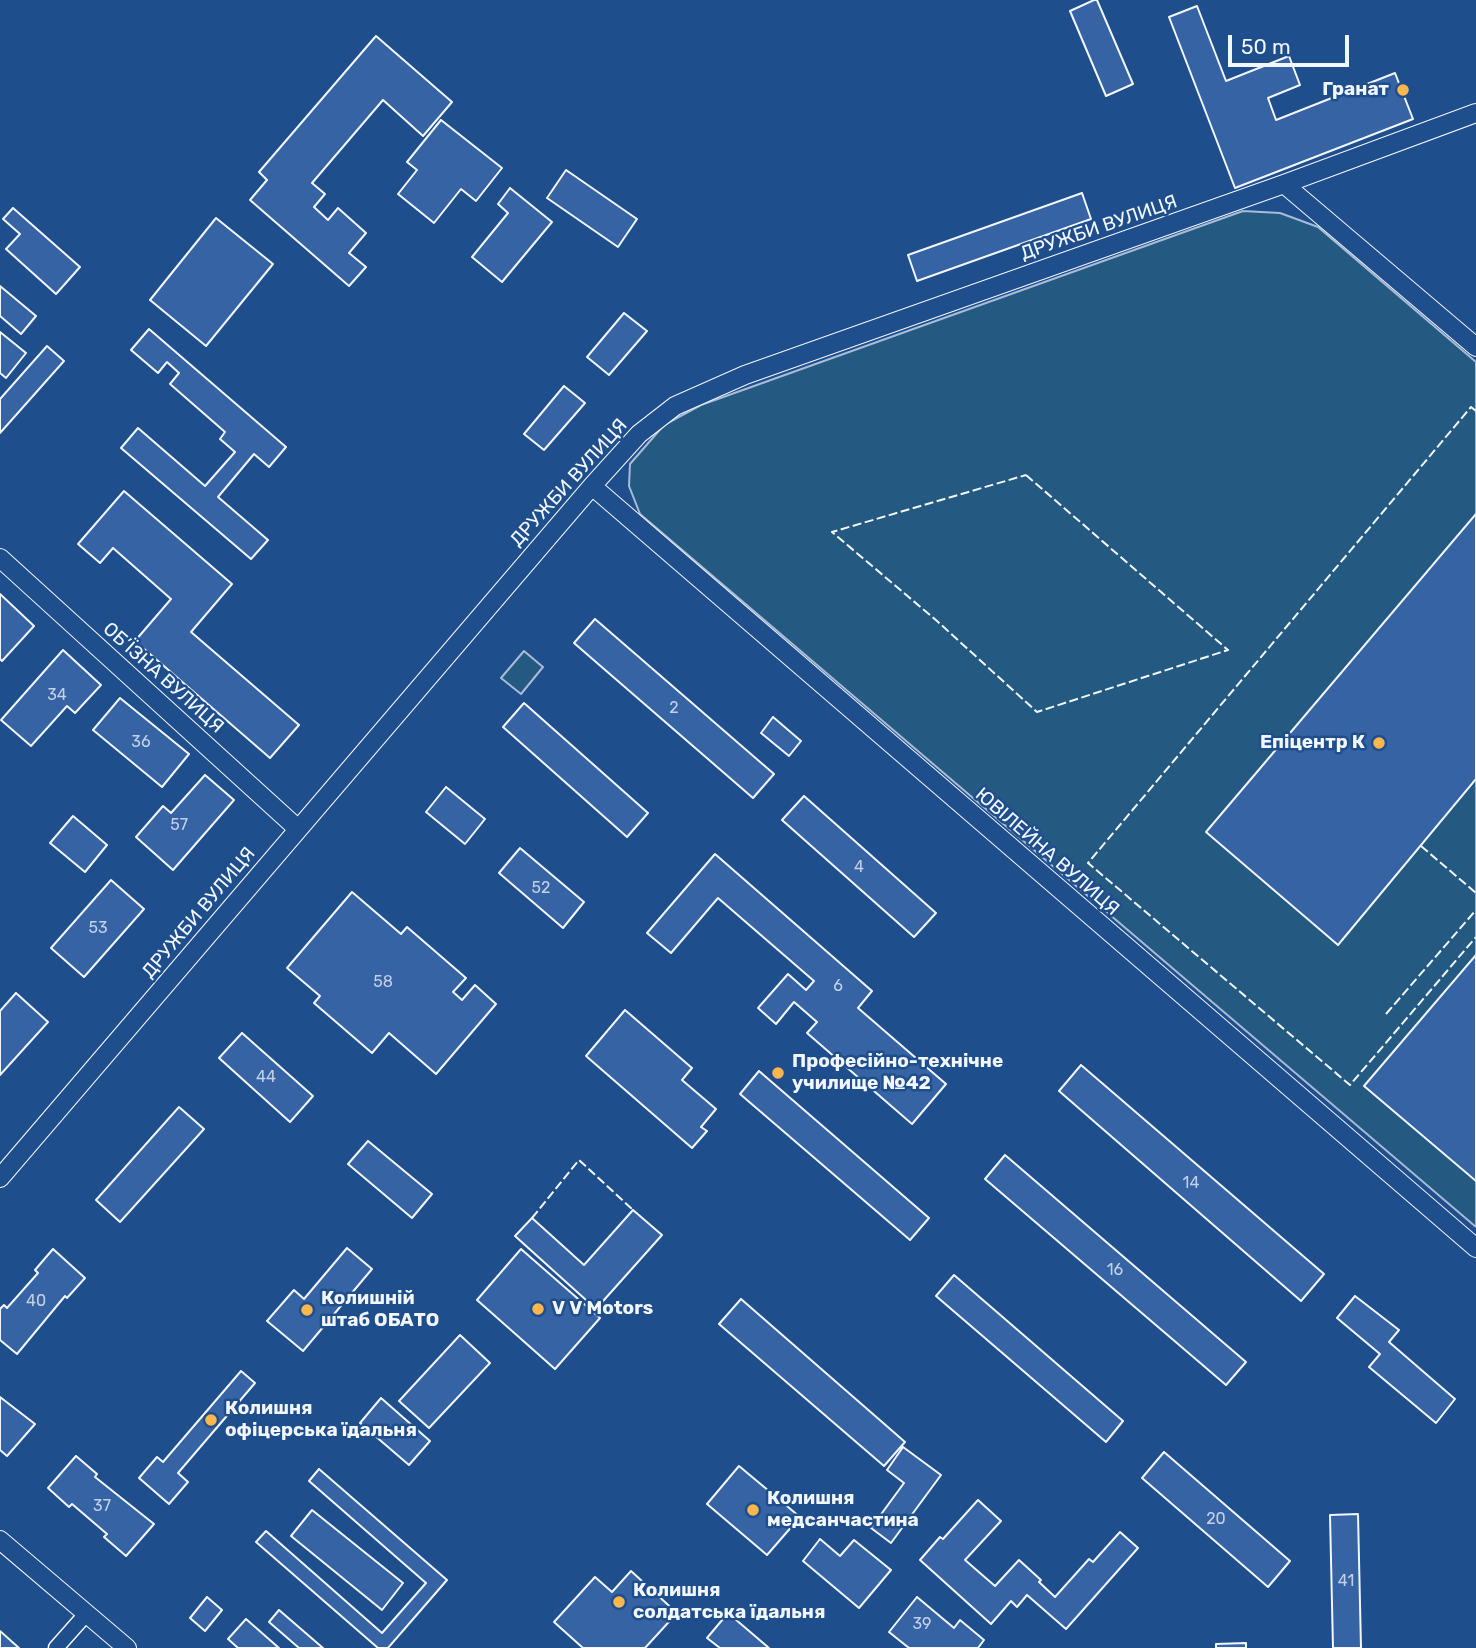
<!DOCTYPE html>
<meta charset="utf-8">
<style>
body{margin:0}
#map{position:relative;width:1476px;height:1648px;overflow:hidden;background:#1f4e8c;font-family:Rubik,sans-serif}
canvas{display:block}
.scale{position:absolute;left:1228px;top:35px;width:121px;height:32px;box-sizing:border-box;border:4px solid #f2f6ff;border-top:0;padding-left:9px;font-size:21px;line-height:24px;white-space:nowrap;color:#f2f6ff;-webkit-text-stroke:5px #1f4e8c;paint-order:stroke}
</style>
<div id="map">
<canvas width="1476" height="1648"></canvas>
<div class="scale">50 m</div>
</div>
<script>
const ctx = document.querySelector('canvas').getContext('2d');
ctx.lineJoin = 'round';
function fillPath(path, color) { ctx.fillStyle = color; ctx.fill(path, 'evenodd'); }
const shape = rows => new Path2D(rows.map(r => 'M' + r).join(''));
function strokePath(path, color, width, dash) { ctx.strokeStyle = color; ctx.lineWidth = width; ctx.lineCap = dash ? 'butt' : 'round'; ctx.setLineDash(dash || []); ctx.stroke(path); }
function write(font, color, halo, rows, align = 'center') {
  ctx.font = font + ' Rubik,sans-serif'; ctx.lineWidth = 5; ctx.setLineDash([]); ctx.textBaseline = 'middle'; ctx.strokeStyle = halo; ctx.fillStyle = color; for (const [text, x, y, turn = 0] of rows) {
    ctx.save(); ctx.translate(x, y); ctx.rotate((+turn || 0) * Math.PI / 180); ctx.textAlign = isNaN(turn) ? turn : align; if (halo) ctx.strokeText(text, 0, 0); ctx.fillText(text, 0, 0); ctx.restore();
  }
}
const green = shape([
 [1243,211,1280,213,1318,227,1476,362,1476,1227,640,514,629,486,630,464,664,425,701,405,1243,211],
 [524,651,543,667,521,694,501,678,524,651]
]);
const building = shape([
 [1094,0,1097,0,1133,84,1106,96,1070,11,1094,0],
 [1197,6,1226,81,1289,56,1300,85,1268,98,1276,120,1395,73,1413,119,1235,188,1169,17,1197,6],
 [376,36,452,102,423,136,383,100,312,183,325,194,314,207,328,220,338,208,366,233,349,253,366,267,349,286,250,200,267,180,259,172,376,36],
 [441,120,502,168,476,201,461,189,434,223,398,194,417,170,407,162,441,120],
 [566,170,637,219,618,247,547,198,566,170],
 [510,188,552,222,502,282,472,257,508,213,498,204,510,188],
 [1082,193,1091,219,917,281,908,255,1082,193],
 [13,208,80,267,56,294,6,249,20,234,3,219,13,208],
 [216,218,273,264,206,346,150,300,216,218],
 [0,286,36,316,21,334,0,316,0,286],
 [624,313,647,331,609,375,587,357,624,313],
 [149,329,286,447,269,467,254,454,218,497,268,540,251,559,121,448,138,428,205,486,235,452,220,439,225,432,170,384,179,373,167,362,158,373,131,350,149,329],
 [0,332,26,353,6,378,0,373,0,332],
 [47,346,64,361,0,433,0,399,47,346],
 [564,386,585,403,544,450,524,434,564,386],
 [124,491,232,584,191,632,299,725,270,758,135,641,171,599,113,548,100,563,78,544,124,491],
 [1476,514,1476,779,1338,945,1206,832,1476,514],
 [0,594,34,626,2,661,0,659,0,594],
 [595,619,774,774,753,798,574,643,595,619],
 [63,650,101,685,75,713,67,706,31,746,1,720,63,650],
 [120,698,189,754,162,787,93,730,120,698],
 [524,703,648,813,627,837,503,727,524,703],
 [773,717,801,741,789,756,761,733,773,717],
 [205,775,234,800,173,870,136,837,163,806,171,813,205,775],
 [446,787,485,819,465,844,426,812,446,787],
 [804,796,936,913,914,937,782,820,804,796],
 [73,816,107,845,85,872,50,843,73,816],
 [520,848,584,902,563,928,499,873,520,848],
 [715,854,872,991,858,1008,946,1084,912,1124,807,1033,817,1022,794,1002,776,1024,758,1008,788,974,806,990,814,981,718,898,671,953,647,933,715,854],
 [111,880,144,909,84,977,51,948,111,880],
 [352,892,401,934,407,927,466,978,453,992,462,1000,475,985,496,1004,436,1074,389,1033,372,1053,314,1003,320,996,287,968,352,892],
 [1476,955,1476,1181,1364,1086,1476,955],
 [16,993,48,1022,0,1075,0,1011,16,993],
 [625,1010,692,1068,682,1080,716,1109,701,1127,707,1131,692,1148,586,1056,625,1010],
 [242,1033,313,1096,290,1122,219,1058,242,1033],
 [1081,1065,1324,1274,1301,1301,1059,1091,1081,1065],
 [759,1071,929,1218,910,1240,740,1094,759,1071],
 [179,1107,204,1129,120,1222,96,1200,179,1107],
 [368,1141,432,1194,412,1218,348,1164,368,1141],
 [1005,1155,1246,1362,1226,1385,985,1179,1005,1155],
 [633,1210,662,1235,596,1309,515,1236,532,1218,584,1265,633,1210],
 [347,1248,372,1269,303,1351,267,1321,294,1290,304,1299,347,1248],
 [53,1249,85,1278,67,1298,65,1296,17,1354,0,1340,0,1309,4,1305,7,1308,38,1273,35,1270,53,1249],
 [521,1249,600,1318,555,1369,477,1300,521,1249],
 [954,1275,1123,1421,1106,1442,936,1296,954,1275],
 [1355,1296,1399,1330,1389,1342,1455,1399,1436,1423,1369,1367,1380,1354,1337,1318,1355,1296],
 [741,1299,905,1442,884,1466,719,1324,741,1299],
 [460,1335,490,1363,429,1428,399,1401,460,1335],
 [241,1371,255,1383,178,1473,188,1482,169,1504,139,1478,157,1457,163,1462,241,1371],
 [0,1397,35,1424,7,1456,0,1450,0,1397],
 [381,1398,430,1441,409,1465,360,1423,381,1398],
 [903,1447,941,1475,891,1543,871,1528,904,1483,887,1470,903,1447],
 [1164,1452,1290,1561,1268,1587,1142,1478,1164,1452],
 [76,1456,97,1474,95,1477,154,1524,126,1556,104,1537,107,1534,72,1504,69,1507,48,1488,76,1456],
 [739,1466,800,1517,767,1555,707,1504,739,1466],
 [319,1469,447,1580,388,1648,378,1648,256,1542,266,1531,382,1633,426,1583,309,1481,319,1469],
 [978,1500,1001,1521,965,1560,995,1586,1019,1560,1041,1580,1039,1582,1055,1597,1089,1559,1093,1562,1120,1532,1138,1548,1066,1629,1027,1595,1017,1607,1011,1601,991,1624,920,1560,940,1537,943,1539,978,1500],
 [312,1510,403,1583,382,1610,291,1536,312,1510],
 [1358,1514,1361,1648,1333,1648,1330,1515,1358,1514],
 [820,1539,840,1556,854,1540,891,1570,859,1608,803,1561,820,1539],
 [631,1571,677,1613,645,1648,583,1648,554,1622,595,1577,612,1592,631,1571],
 [207,1597,222,1610,205,1631,190,1618,207,1597],
 [917,1597,954,1628,960,1620,984,1640,978,1648,909,1648,889,1632,917,1597],
 [279,1610,323,1648,299,1648,269,1622,279,1610],
 [728,1613,769,1648,720,1648,707,1638,728,1613],
 [246,1619,279,1648,238,1648,228,1639,246,1619],
 [0,1631,19,1648,0,1648,0,1631],
 [1246,1643,1246,1648,1216,1648,1216,1644,1246,1643]
]);
const minor = shape([
 [56,1648,87,1613]
]);
const tertiary = shape([
 [1284,184,1476,347],
 [592,486,1476,1248],
 [0,558,298,829],
 [0,1178,592,486,639,434,675,406,745,375,1284,184,1476,113],
 [0,1540,127,1648]
]);
const fence = shape([
 [1476,411,1471,407,1088,863,1350,1085,1476,937],
 [1026,475,1228,650,1037,712,937,621,832,532,1026,475],
 [1421,846,1476,893],
 [1386,1014,1476,910],
 [532,1218,579,1160,633,1210]
]);
const markers = [
 [1403,90,7,"#ffb74d"],
 [1379,743,7,"#ffb74d"],
 [778,1073,7,"#ffb74d"],
 [538,1309,7,"#ffb74d"],
 [307,1310,7,"#ffb74d"],
 [211,1420,7,"#ffb74d"],
 [753,1510,7,"#ffb74d"],
 [619,1602,7,"#ffb74d"]
];
const numberNames = [
 ["34",57,695],
 ["2",674,708],
 ["36",141,742],
 ["57",179,825],
 ["4",859,867],
 ["52",541,888],
 ["53",98,928],
 ["58",383,982],
 ["6",838,986],
 ["44",266,1077],
 ["14",1191,1183],
 ["16",1115,1270],
 ["40",36,1301],
 ["37",102,1506],
 ["20",1216,1519],
 ["41",1346,1581],
 ["39",922,1624]
];
const poiNames = [
 ["Гранат",1389,90,"right"],
 ["Епіцентр К",1365,743,"right"],
 ["Професійно-технічне",792,1062],
 ["училище №42",792,1084],
 ["Колишній",321,1299],
 ["штаб ОБАТО",321,1321],
 ["V V Motors",552,1309],
 ["Колишня",225,1409],
 ["офіцерська їдальня",225,1431],
 ["Колишня",767,1499],
 ["медсанчастина",767,1521],
 ["Колишня",633,1591],
 ["солдатська їдальня",633,1613]
];
const streetNames = [
 ["ДРУЖБИ ВУЛИЦЯ",1099,228,-19],
 ["ДРУЖБИ ВУЛИЦЯ",569,483,-48],
 ["ОБ’ЇЗНА ВУЛИЦЯ",163,678,42],
 ["ЮВІЛЕЙНА ВУЛИЦЯ",1047,852,41],
 ["ДРУЖБИ ВУЛИЦЯ",199,913,-50]
];
fillPath(green, '#245a82');
strokePath(green, '#a8bbd7', 2);
fillPath(building, '#3563a3');
strokePath(building, '#f2f6ff', 2);
strokePath(minor, '#f2f6ff', 17);
strokePath(tertiary, '#f2f6ff', 20);
strokePath(minor, '#1f4e8c', 14);
strokePath(tertiary, '#1f4e8c', 18);
strokePath(fence, '#f2f6ff', 2, [9, 3.5]);
for (const [x, y, r, color] of markers) { const dot = new Path2D(); dot.arc(x, y, r, 0, 2 * Math.PI); ctx.fillStyle = color; ctx.fill(dot); strokePath(dot, '#1f4e8c', 2.5); }
write('16px', '#c3d1e8', null, numberNames);
write('bold 19px', '#f2f6ff', '#1f4e8c', poiNames, 'left');
write('19px', '#f2f6ff', '#1f4e8c', streetNames);
</script>
